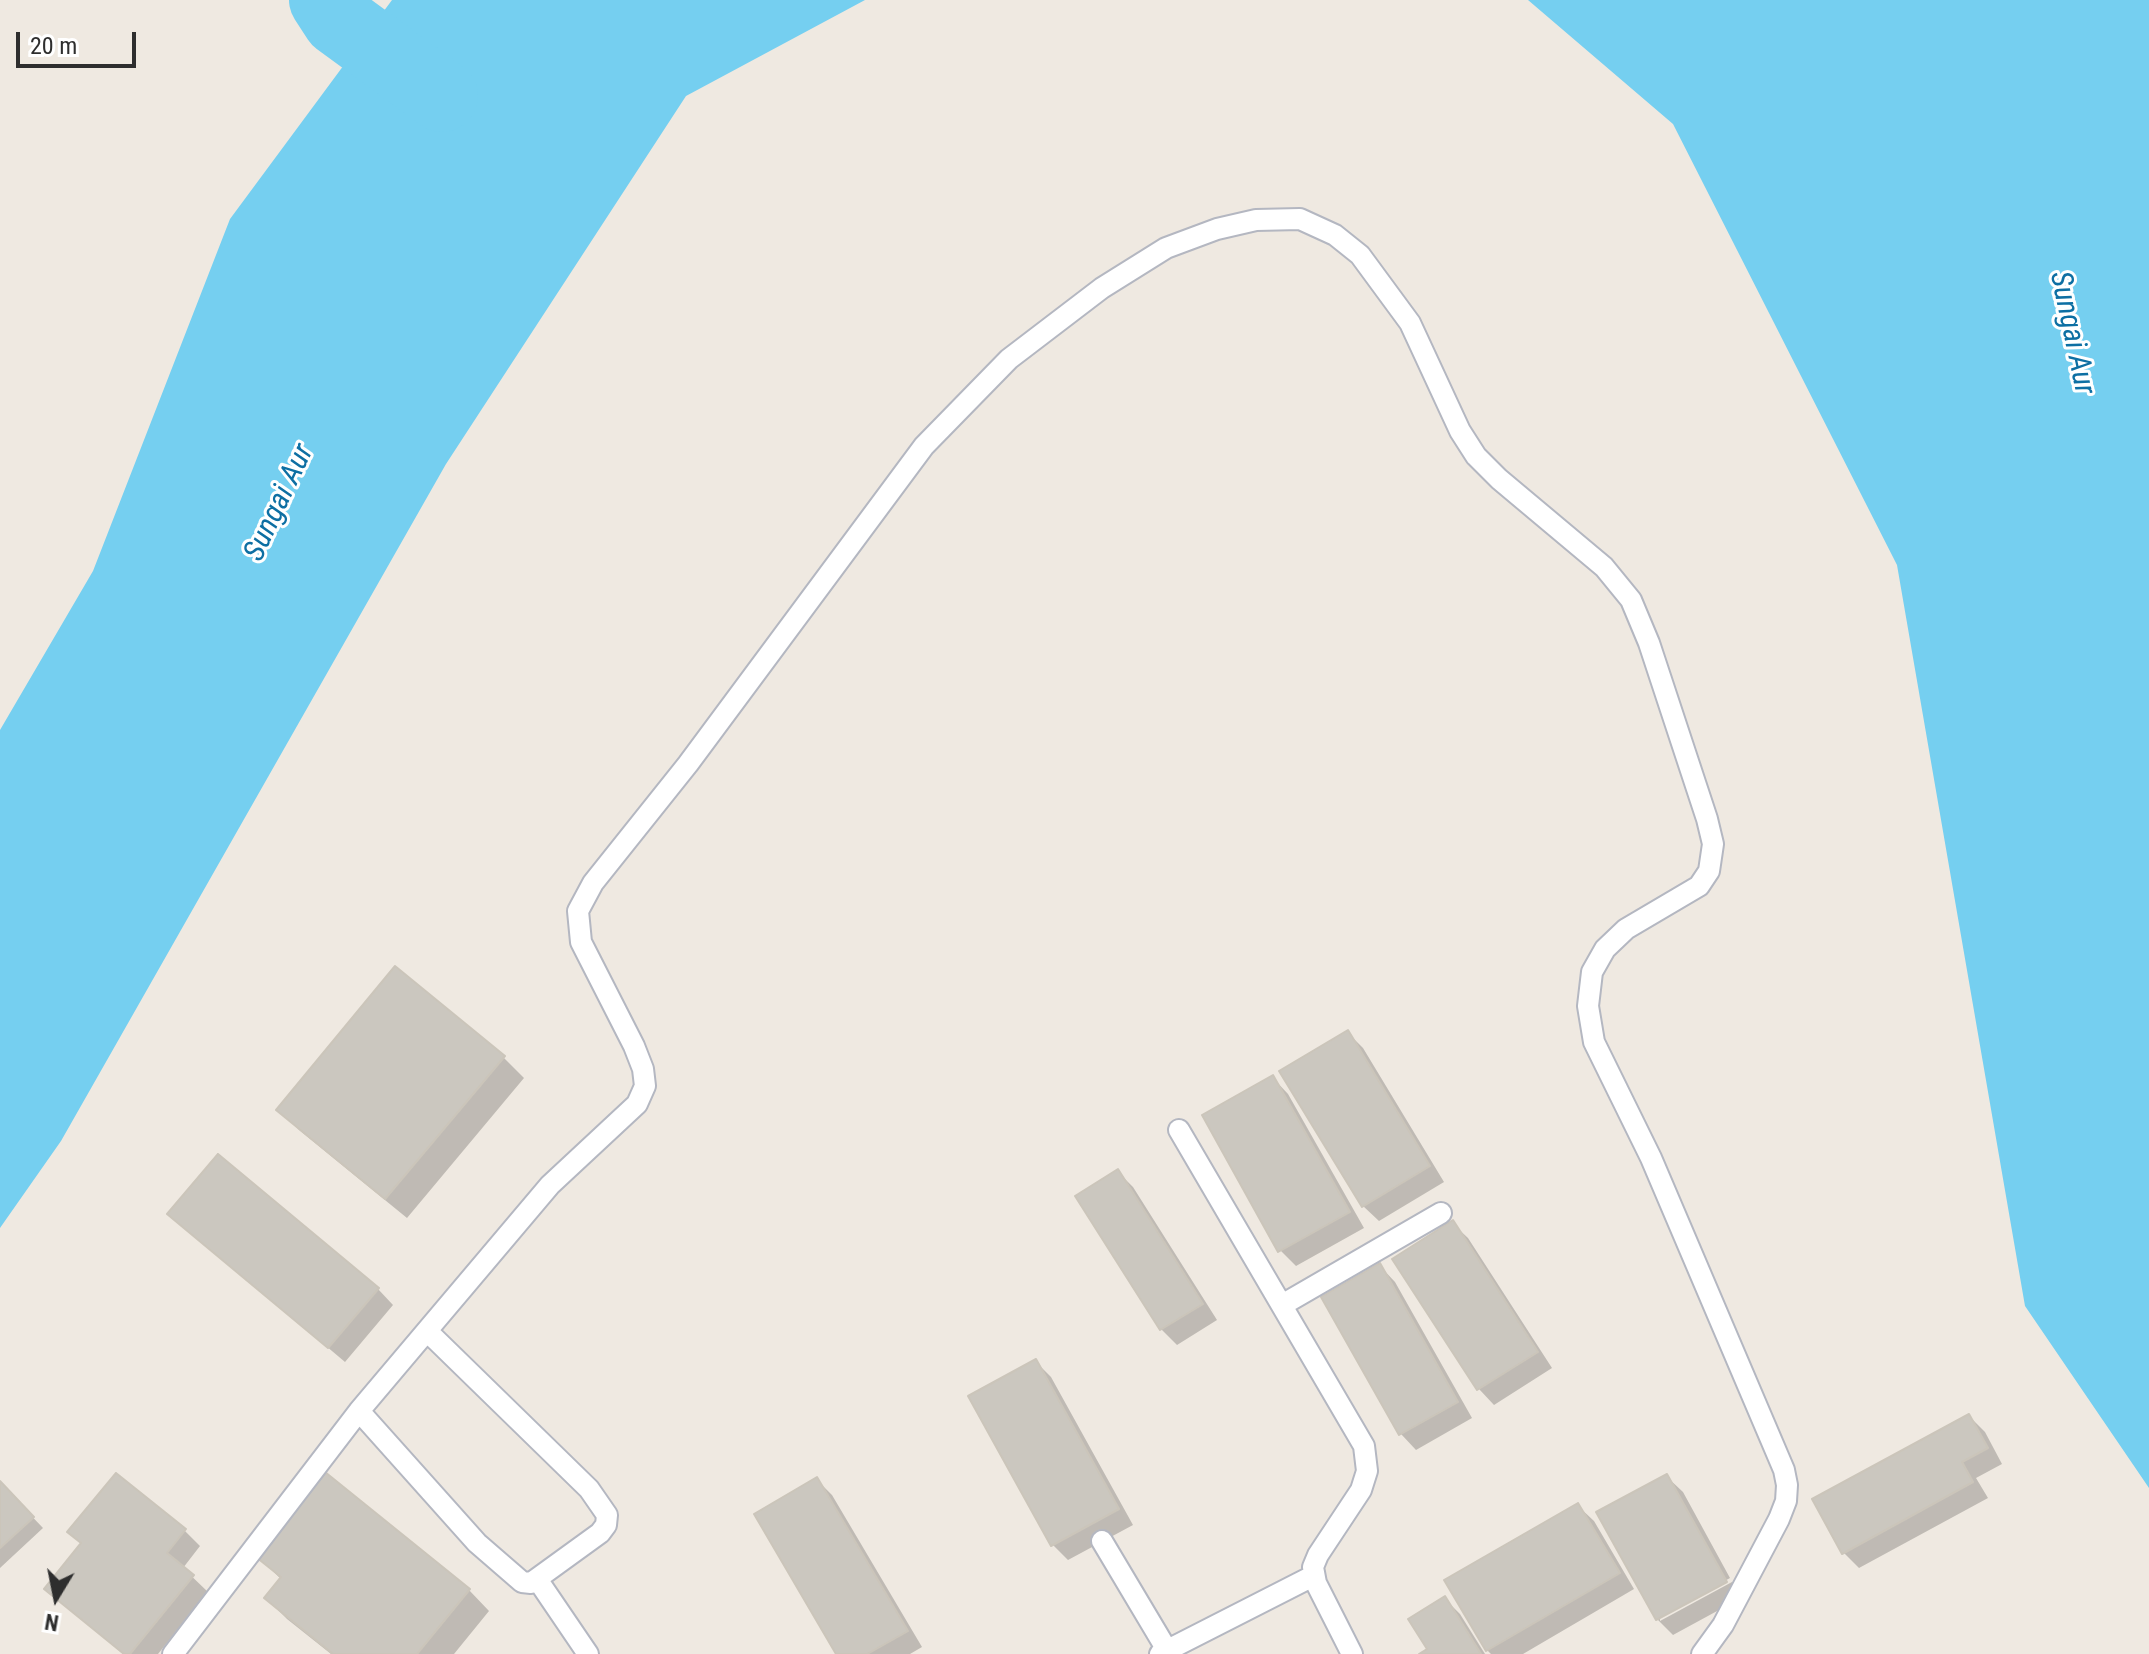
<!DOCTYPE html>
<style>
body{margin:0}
#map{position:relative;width:2149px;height:1654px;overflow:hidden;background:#efe9e1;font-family:"Roboto Condensed",sans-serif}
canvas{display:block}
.north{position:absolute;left:16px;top:1558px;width:80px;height:80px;-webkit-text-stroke:6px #fff;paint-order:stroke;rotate:190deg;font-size:22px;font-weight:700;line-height:32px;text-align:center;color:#2e2e2e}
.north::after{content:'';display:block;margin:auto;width:28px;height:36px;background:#2e2e2e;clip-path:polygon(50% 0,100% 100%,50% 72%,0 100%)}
.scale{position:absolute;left:16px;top:32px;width:120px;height:36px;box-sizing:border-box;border:4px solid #2e2e2e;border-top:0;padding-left:10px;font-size:24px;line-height:28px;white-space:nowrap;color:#2e2e2e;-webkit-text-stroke:6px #fff;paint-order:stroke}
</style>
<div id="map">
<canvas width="2149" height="1654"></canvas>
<div class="north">N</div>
<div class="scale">20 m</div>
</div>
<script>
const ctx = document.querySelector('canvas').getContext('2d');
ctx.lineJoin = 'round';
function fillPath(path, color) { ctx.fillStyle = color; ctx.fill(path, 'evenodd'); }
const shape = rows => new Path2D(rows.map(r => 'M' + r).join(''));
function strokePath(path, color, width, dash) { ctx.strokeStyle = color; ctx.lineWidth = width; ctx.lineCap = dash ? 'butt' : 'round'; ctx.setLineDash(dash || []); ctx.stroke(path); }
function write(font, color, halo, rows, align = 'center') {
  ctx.font = font + ' "Roboto Condensed",sans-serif'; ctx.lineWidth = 6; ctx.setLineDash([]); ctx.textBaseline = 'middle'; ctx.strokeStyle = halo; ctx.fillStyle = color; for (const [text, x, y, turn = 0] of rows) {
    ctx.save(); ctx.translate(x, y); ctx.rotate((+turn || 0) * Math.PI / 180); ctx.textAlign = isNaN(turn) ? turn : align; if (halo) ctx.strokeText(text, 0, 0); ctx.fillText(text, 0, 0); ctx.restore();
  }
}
const water = shape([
 [392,0,865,0,686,96,446,464,61,1141,0,1228,0,730,93,571,230,219],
 [1528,0,2149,0,2149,1488,2025,1306,1897,565,1673,124]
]);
const shadow = shape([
 [1347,1032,1363,1048,1444,1182,1379,1221,1363,1206],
 [503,1057,524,1078,407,1218,299,1130,279,1110],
 [1273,1078,1288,1094,1364,1228,1296,1266,1280,1250],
 [1118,1172,1133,1187,1217,1320,1177,1345,1161,1329],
 [170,1214,378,1289,393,1305,345,1362],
 [1452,1223,1468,1238,1552,1368,1494,1405,1479,1389,1395,1260],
 [1380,1266,1395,1282,1472,1418,1416,1450,1401,1434,1324,1297],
 [1035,1361,1051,1377,1133,1525,1068,1560,1053,1545],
 [1969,1416,1985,1432,2002,1464,1976,1478,1988,1498,1859,1568,1843,1552],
 [1667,1477,1683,1492,1730,1578,1660,1616,1660,1621,1732,1582,1741,1598,1673,1635,1657,1619],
 [817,1480,832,1495,922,1647,910,1654,839,1654],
 [0,1483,43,1528,0,1568],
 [1578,1506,1594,1521,1634,1589,1523,1654,1491,1654,1485,1648],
 [185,1531,200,1546,183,1568,208,1592,158,1654,123,1654,46,1589,82,1545,70,1532],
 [258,1557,469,1590,489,1611,454,1654,331,1654,287,1619,266,1598,282,1580],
 [1445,1599,1460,1614,1485,1654,1423,1654,1430,1650]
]);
const river = shape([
 [325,0,338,20,442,96]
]);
const building = shape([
 [395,966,505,1056,385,1199,276,1110,395,966],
 [1348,1030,1430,1166,1362,1207,1279,1071,1348,1030],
 [1273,1075,1350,1212,1278,1252,1202,1115,1273,1075],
 [218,1154,379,1288,328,1348,167,1214,218,1154],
 [1118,1169,1203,1304,1160,1330,1075,1196,1118,1169],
 [1453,1220,1538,1352,1477,1390,1392,1259,1453,1220],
 [1380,1263,1458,1402,1399,1435,1321,1297,1380,1263],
 [1036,1359,1119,1509,1051,1546,968,1396,1036,1359],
 [1969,1414,1988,1448,1962,1462,1973,1482,1842,1554,1812,1499,1969,1414],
 [325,1472,470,1589,417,1654,333,1654,264,1598,281,1577,256,1557,325,1472],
 [116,1473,186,1529,167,1553,194,1575,130,1654,124,1654,44,1589,81,1543,67,1532,116,1473],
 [1667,1474,1727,1582,1656,1620,1596,1512,1667,1474],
 [817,1477,908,1631,867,1654,836,1654,754,1514,817,1477],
 [0,1481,34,1517,0,1548,0,1481],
 [1578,1503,1620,1573,1486,1651,1444,1580,1578,1503],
 [1445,1596,1481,1654,1419,1654,1427,1649,1408,1619,1445,1596]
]);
const lane = shape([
 [1179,1130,1364,1446,1367,1471,1361,1490,1318,1555,1313,1567,1316,1583,1352,1654],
 [1282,1305,1441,1213],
 [359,1411,477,1543,522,1582,531,1583,600,1533,606,1525,607,1515,589,1489,427,1331],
 [1102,1541,1167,1650],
 [537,1579,588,1654],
 [173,1654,359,1411,550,1185,637,1104,645,1086,643,1069,634,1046,581,942,578,911,593,883,688,764,924,446,1009,359,1102,288,1166,248,1217,229,1256,220,1300,219,1335,235,1360,255,1410,323,1460,431,1476,456,1499,479,1604,567,1631,600,1649,643,1707,819,1713,844,1709,871,1699,886,1626,929,1605,949,1592,972,1588,1006,1594,1042,1651,1158,1784,1470,1787,1485,1786,1501,1779,1519,1723,1625,1702,1654],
 [1160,1654,1313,1576]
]);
const waterNames = [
 ["Sungai Aur",2071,333,78],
 ["Sungai Aur",280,503,-65]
];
fillPath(water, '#75cff0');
fillPath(shadow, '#0003');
strokePath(river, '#75cff0', 72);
fillPath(building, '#cbc7bf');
strokePath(building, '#cbc5ba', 2);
strokePath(lane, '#b4b7c1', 24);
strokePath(lane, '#fff', 20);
write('italic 30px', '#0d6fa3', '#fff', waterNames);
</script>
